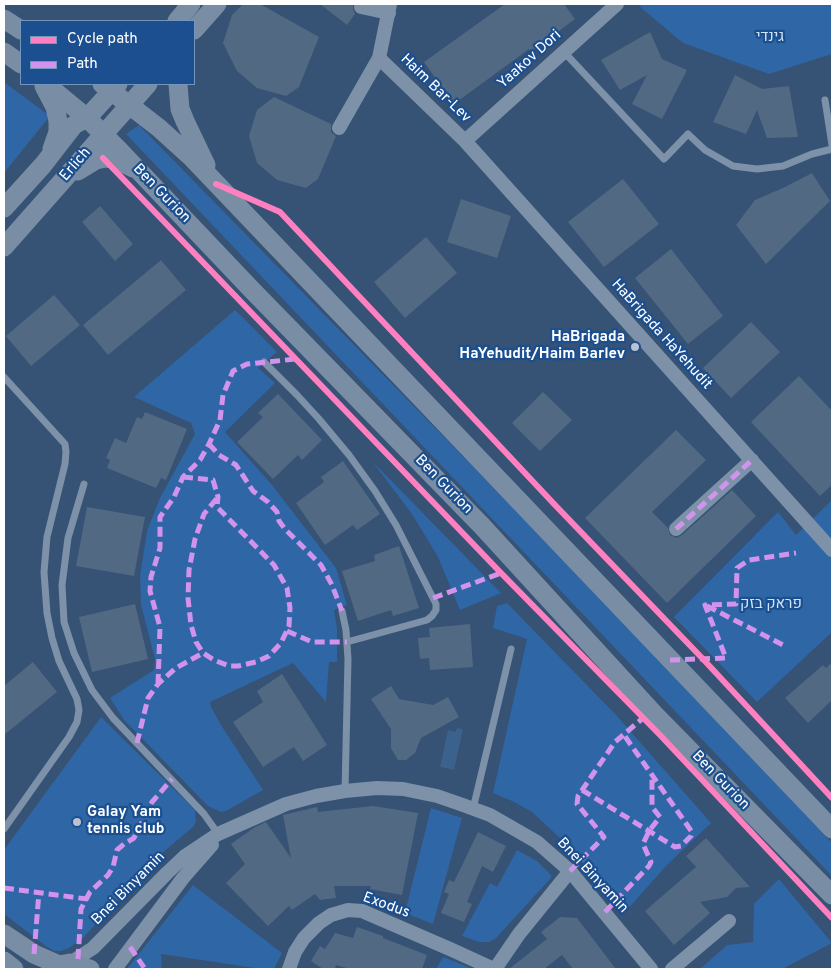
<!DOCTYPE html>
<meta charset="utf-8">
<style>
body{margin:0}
#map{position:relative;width:836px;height:973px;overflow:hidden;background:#365274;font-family:Overpass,sans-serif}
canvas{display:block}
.frame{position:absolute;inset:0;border:5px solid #fff;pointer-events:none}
.legend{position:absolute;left:20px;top:20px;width:175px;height:65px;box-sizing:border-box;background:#1b4f8f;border:1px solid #7695bc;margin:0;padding:6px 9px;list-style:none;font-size:15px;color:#fff}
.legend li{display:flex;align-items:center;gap:10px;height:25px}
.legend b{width:25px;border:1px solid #7695bc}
</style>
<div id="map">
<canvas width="836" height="973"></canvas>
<div class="frame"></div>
<ul class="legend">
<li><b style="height:6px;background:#ff80c0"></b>Cycle path</li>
<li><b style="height:6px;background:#d193ec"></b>Path</li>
</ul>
</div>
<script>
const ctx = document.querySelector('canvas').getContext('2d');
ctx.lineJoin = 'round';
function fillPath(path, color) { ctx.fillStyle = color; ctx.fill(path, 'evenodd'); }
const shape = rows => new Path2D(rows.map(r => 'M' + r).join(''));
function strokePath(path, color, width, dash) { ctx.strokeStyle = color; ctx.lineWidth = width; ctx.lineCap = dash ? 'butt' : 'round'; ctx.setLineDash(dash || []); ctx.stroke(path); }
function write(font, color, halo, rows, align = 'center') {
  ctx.font = font + ' Overpass,Heebo,sans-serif'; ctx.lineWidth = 4.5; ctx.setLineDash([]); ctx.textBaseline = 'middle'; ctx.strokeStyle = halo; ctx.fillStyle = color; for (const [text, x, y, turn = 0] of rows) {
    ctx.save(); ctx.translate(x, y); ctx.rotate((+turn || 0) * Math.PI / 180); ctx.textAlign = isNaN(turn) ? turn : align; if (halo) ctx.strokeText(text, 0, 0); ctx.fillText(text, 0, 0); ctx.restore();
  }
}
const green = shape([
 [642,4,832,4,832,54,769,74,683,43,639,6],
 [4,82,50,116,4,173],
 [139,125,574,570,832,843,832,876,126,134],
 [235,310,277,352,258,368,275,383,225,432,272,485,336,568,347,605,334,610,337,628,337,662,329,662,326,702,293,663,210,702,211,707,221,725,263,790,226,811,221,812,208,806,124,720,110,698,154,670,155,659,141,605,140,576,147,531,160,498,195,434,191,423,134,397],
 [372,461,501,593,460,610,438,557,412,514],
 [832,500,832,632,757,702,674,617,778,512,796,535],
 [507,603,617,716,711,823,666,866,626,911,561,839,532,812,512,801,493,793,527,639,493,628,497,606],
 [101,717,195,810,196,821,194,826,160,855,83,938,69,948,61,951,55,951,47,947,4,914,4,850],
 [431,808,462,818,433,924,405,913],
 [517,850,537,861,551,875,551,878,497,937,490,942,479,942,462,936,490,883,497,887],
 [779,879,832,943,782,969,700,969,727,945,753,942,754,904],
 [193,885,282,953,274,969,261,969,161,954,162,969,127,969],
 [443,957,468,967,471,969,436,969]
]);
const water = shape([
 [457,728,463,729,454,770,440,767,448,730,455,732]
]);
const building = shape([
 [243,4,260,4,319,37,299,87,286,96,257,88,237,71,223,43,232,15],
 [320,4,353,4,353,9,355,14,347,25],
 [505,4,564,4,575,19,531,52,529,49,454,104,424,62],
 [650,32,662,59,687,70,662,119,632,104,647,75,620,90,601,60],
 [735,75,762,89,789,86,798,137,767,138,757,110,746,134,713,122],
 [274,97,331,124,331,132,336,136,318,179,306,188,277,180,257,163,249,136,257,110],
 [812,173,830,201,766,264,736,225,755,200,783,188],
 [623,179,659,224,604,267,568,222],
 [461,199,511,216,497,258,447,242],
 [100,206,133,244,115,261,82,222],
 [426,237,457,273,405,318,374,282],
 [671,249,723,316,688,344,635,278],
 [161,260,186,290,108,355,83,325],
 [54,295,80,325,31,366,6,336],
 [751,322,780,352,731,398,703,368],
 [799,376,832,411,832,485,820,496,751,422],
 [543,392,572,420,540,451,512,423],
 [278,394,322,440,302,460,298,455,273,479,237,442,263,417,258,413],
 [145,412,187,429,166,480,161,478,156,488,107,468,110,460,106,458,115,438,126,443,137,417,142,419],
 [676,430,706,460,652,512,668,528,670,535,677,538,682,535,732,490,756,516,667,603,585,518],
 [343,461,380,514,357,530,353,525,325,545,296,503,324,482,321,477],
 [87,507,145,517,134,576,76,566],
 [399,546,419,608,393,616,391,610,358,621,342,571,375,561,374,555],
 [135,604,148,659,92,672,79,617],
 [470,624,473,667,430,670,429,658,420,659,418,638,430,637,429,628],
 [33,662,57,692,4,735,4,686],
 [832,662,832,700,808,723,785,698,823,665,826,668],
 [282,674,327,745,303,761,294,747,263,767,233,722,263,702,257,691],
 [391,686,399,699,433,705,448,697,459,717,421,738,415,753,406,760,398,760,391,748,391,729,371,699],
 [373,806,418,813,402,895,370,889,371,886,334,886,336,898,320,900,315,894,292,910,289,906,268,926,226,883,245,864,231,844,255,827,266,822,291,858,283,815,317,807,318,812],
 [478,832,506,846,493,872,482,866,467,902,472,904,464,922,441,913,449,894,444,892,449,880,454,882],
 [706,838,750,887,736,888,727,897,700,902,710,913,674,945,645,911,696,867,686,856],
 [560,917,577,918,616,969,573,969,562,955,544,969,509,969,547,939,541,932],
 [357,927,383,936,383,938,427,955,422,969,350,969,336,965,335,969,323,969,311,961,320,946,325,949,335,933,353,938]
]);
const lane = shape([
 [564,52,664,159,688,134,705,150,733,166,757,169,783,166,812,154,832,149],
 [825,100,832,145],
 [264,362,297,395,319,419,349,455,375,491,396,525,436,604,436,610,432,616,427,620,347,642],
 [4,377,65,444,66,452,65,464,47,537,44,572,47,613,52,638,59,661,77,699,79,710,77,722,69,737,4,829],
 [84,484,68,538,62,585,64,622,74,653,92,690,113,718,204,814,219,835],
 [342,611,346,630,348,659,345,791],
 [473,809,511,649]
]);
const street = shape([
 [390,4,379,58,465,141,832,550],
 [361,7,389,13],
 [339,128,379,58],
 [465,141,617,4],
 [676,529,752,460],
 [70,963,93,948,167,873,185,856,218,834,286,804,316,796,345,791,377,788,403,789,437,796,463,805,490,815,537,842,570,871,651,969],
 [115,969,183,878,212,845],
 [289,969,295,952,304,938,319,923,331,915,348,910,362,911,450,949,494,969],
 [495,969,519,934,570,871],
 [672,969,729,921]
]);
const secondary = shape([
 [4,19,21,30],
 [177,21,191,4],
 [194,30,217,4],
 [4,52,21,64],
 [46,84,87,118,120,151,252,290,482,526,655,715,832,895],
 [102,84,159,128,191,157,832,829],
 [178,84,180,109,185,121,206,165],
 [44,86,55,107,58,121,58,132,52,149],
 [78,171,96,160,105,158,114,159,133,168],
 [4,208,43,165,74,125,87,118,118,84],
 [4,247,148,84],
 [4,934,34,954,59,965],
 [4,961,14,969],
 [51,969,59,965,70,963,90,969]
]);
const quiet = shape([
 [209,444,219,455,236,465,253,491,268,502,277,512,279,521,285,529,321,565,332,585,342,611],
 [183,477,213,480,218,497,217,507,274,565,287,588,290,608,289,626,281,643,269,656,256,662,238,666,229,666,214,660,203,653,196,642,191,625,188,598,189,570,195,539,204,514,218,497],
 [676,529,752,460],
 [433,598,501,573],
 [707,606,783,645],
 [287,631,312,642,347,642],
 [670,660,726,658,705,605,736,604,737,568,749,560,796,553],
 [158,684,160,627,150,591,151,577,160,548,160,517,174,497,183,477,200,460,209,444,220,420,223,395,233,371,247,364,296,359],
 [137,743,148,698,158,684,176,668,203,653],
 [582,790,675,847,681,846,691,836,692,832,624,735],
 [570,871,604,837,577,804,578,796,615,742,643,718],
 [4,888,87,899],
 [605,912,649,866,651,862,643,844,649,831,660,817,652,807,652,775],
 [130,947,145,969],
 [34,954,39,892],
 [78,959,81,909,90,892,108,875,113,867,117,850,124,844,134,838,152,802,172,779]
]);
const cycleway = shape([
 [103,158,501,573,660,735,832,918],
 [216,184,280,212,555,505,703,659,832,798]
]);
const markers = [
 [635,347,5,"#b9c2ce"],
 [77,822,5,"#b9c2ce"]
];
const parkNames = [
 ["גינדי",770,38],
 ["פראק בזק",771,605]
];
const streetNames = [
 ["Yaakov Dori",530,60,-42],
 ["Haim Bar-Lev",435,89,44],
 ["Erlich",76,165,-49],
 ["Ben Gurion",161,194,46],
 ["HaBrigada HaYehudit",661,335,48],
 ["Ben Gurion",443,485,46],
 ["Ben Gurion",720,781,46],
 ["Bnei Binyamin",592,876,47],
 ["Bnei Binyamin",129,889,-45],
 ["Exodus",386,906,20]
];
const poiNames = [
 ["HaBrigada",625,338],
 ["HaYehudit/Haim Barlev",625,355],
 ["Galay Yam",87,813,"left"],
 ["tennis club",87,830,"left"]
];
fillPath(green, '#2f66a5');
fillPath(water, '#3b618d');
fillPath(building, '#526984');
strokePath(lane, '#7d92a8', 7);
strokePath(street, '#7d92a8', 14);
strokePath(secondary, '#798da4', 19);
strokePath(quiet, '#d193ec', 5, [10, 5]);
strokePath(cycleway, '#ff80c0', 6);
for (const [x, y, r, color] of markers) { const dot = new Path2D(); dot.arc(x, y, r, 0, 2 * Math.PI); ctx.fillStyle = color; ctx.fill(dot); strokePath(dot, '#1b4f8f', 2); }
write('15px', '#cfe3fa', '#1b4f8f', parkNames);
write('15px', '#fff', '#1b4f8f', streetNames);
write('bold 15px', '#fff', '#1b4f8f', poiNames, 'right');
</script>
